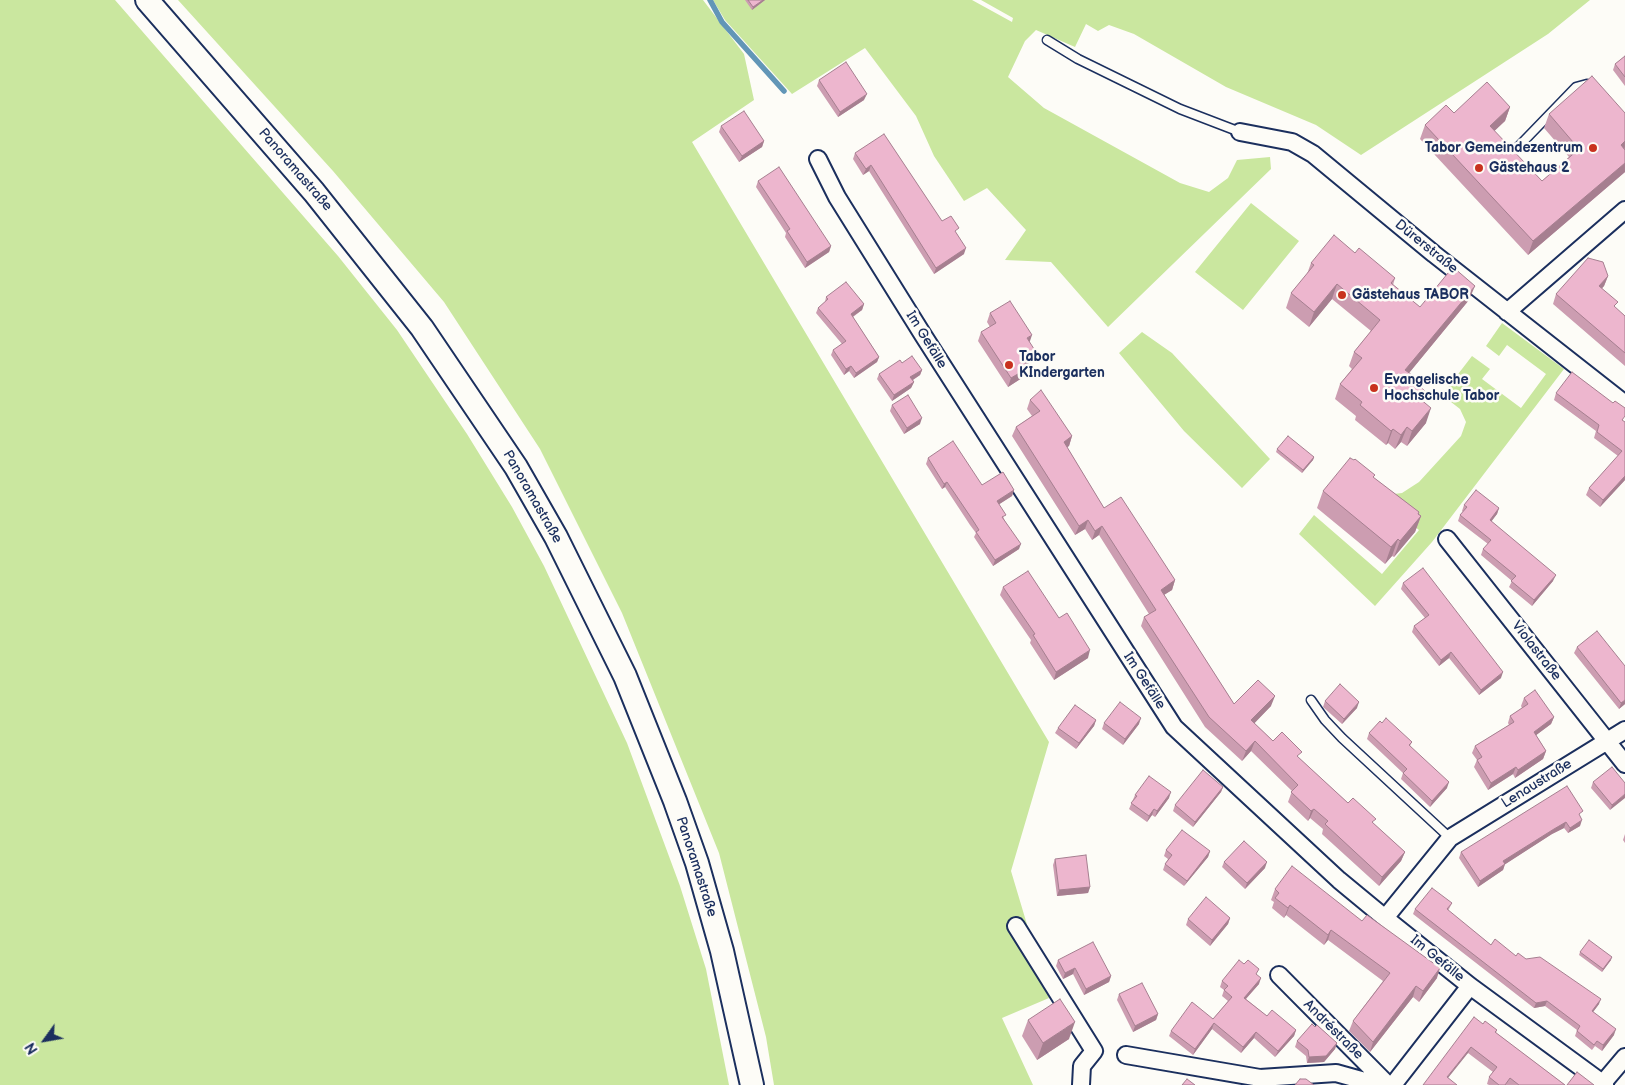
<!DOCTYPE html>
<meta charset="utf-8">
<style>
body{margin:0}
#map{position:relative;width:1625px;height:1085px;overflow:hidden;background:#fdfcf7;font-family:"Balsamiq Sans",sans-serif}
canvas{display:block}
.north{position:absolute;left:20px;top:1015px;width:50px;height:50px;-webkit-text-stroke:4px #fdfcf7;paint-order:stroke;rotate:238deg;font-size:14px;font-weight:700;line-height:20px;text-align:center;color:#1b2f5e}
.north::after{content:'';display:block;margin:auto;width:18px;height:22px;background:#1b2f5e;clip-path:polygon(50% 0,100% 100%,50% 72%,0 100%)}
</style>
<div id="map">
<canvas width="1625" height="1085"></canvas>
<div class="north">N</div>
</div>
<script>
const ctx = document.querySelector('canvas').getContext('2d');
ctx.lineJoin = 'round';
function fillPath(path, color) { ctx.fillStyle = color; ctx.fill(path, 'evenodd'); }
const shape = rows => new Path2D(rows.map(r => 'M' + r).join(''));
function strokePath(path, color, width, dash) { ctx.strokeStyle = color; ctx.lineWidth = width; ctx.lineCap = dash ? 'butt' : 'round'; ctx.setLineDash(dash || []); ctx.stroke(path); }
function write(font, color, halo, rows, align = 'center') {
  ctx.font = font + ' "Balsamiq Sans",sans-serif'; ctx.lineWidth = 5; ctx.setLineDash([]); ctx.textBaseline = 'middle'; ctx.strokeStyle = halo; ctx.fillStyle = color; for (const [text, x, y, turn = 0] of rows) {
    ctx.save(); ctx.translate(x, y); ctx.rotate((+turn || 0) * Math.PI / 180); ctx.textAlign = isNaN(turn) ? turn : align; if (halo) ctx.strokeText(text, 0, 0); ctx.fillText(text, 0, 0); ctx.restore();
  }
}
const green = shape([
 [0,0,115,0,338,256,397,330,467,434,512,507,544,566,627,743,680,886,706,969,729,1085,0,1085],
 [178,0,703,0,744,54,754,100,692,142,1049,742,1011,871,1049,998,1002,1018,1033,1085,774,1085,766,1037,719,853,622,613,540,449,444,302,333,171],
 [713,0,972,0,1012,22,1013,18,981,0,1590,0,1548,34,1361,155,1316,125,1226,87,1134,34,1109,25,1098,31,1086,24,1075,47,1036,30,1025,41,1008,77,1044,108,1180,183,1209,192,1228,178,1237,160,1270,157,1271,169,1108,327,1051,262,1005,260,1026,230,987,188,964,201,934,156,916,116,865,48,792,94,725,20],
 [1251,203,1299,241,1243,310,1195,272],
 [1502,323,1564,369,1432,542,1375,606,1299,534,1314,515,1382,574,1419,530,1384,503,1394,494,1402,493,1419,482,1461,436,1466,422,1460,409,1442,395,1472,356,1490,369,1482,379,1521,408,1546,374,1507,345,1499,356,1486,346],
 [1142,332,1172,353,1270,459,1242,488,1184,431,1119,353]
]);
const stream = shape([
 [710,0,722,22,784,91]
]);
const lane = shape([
 [1047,40,1078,59,1180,109,1240,132],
 [1518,147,1576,87,1587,84,1591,86],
 [1311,700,1325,720,1342,738,1450,838]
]);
const street = shape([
 [1240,132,1292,142,1313,154,1434,254,1625,404],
 [818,159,837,197,923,335,1174,727,1339,880,1385,918,1470,986,1605,1085],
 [1507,312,1625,210],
 [1447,539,1625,764],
 [1385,918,1450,838,1625,730],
 [1016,926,1094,1051,1082,1066,1081,1085],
 [1279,975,1388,1085],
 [1126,1055,1260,1078,1336,1073,1379,1085],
 [1603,1083,1625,1057],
 [1393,1085,1470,986]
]);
const secondary = shape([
 [147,0,314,192,422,328,516,467,556,537,625,676,675,801,697,863,722,951,752,1085]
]);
const wall = shape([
 [745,0,765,0,752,10],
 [1625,56,1625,86,1613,70,1615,64],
 [819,80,864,100,838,117,817,86],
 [1510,107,1505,121,1494,131,1542,181,1569,157,1544,128,1549,114,1625,113,1625,172,1528,255,1420,139,1425,125,1454,113],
 [721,126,764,141,762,147,739,162,719,132],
 [855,153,942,221,957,234,964,254,934,274,869,171,863,175,853,159],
 [758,181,831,246,829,252,805,268,785,237,786,233,756,187],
 [1355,253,1395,278,1393,285,1420,307,1469,300,1409,373,1411,379,1425,391,1421,400,1426,423,1407,446,1401,442,1395,449,1388,443,1386,445,1355,420,1356,416,1335,399,1340,384,1352,369,1349,366,1354,352,1371,331,1332,299,1309,327,1286,308,1291,293,1307,274,1311,263],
 [1608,276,1604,286,1602,288,1615,308,1625,316,1625,366,1553,304,1556,294],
 [826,297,864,304,862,310,853,317,879,357,877,362,854,378,849,371,844,375,831,355,833,350,842,344,816,313,818,308,825,302],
 [990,313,1029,342,1032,361,1026,365,1028,368,1025,376,1008,387,978,341,981,332,990,327,987,322],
 [902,363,922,370,920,375,913,380,914,382,911,388,892,401,877,379,879,374],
 [1556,393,1625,422,1625,480,1600,507,1586,495,1589,488,1618,456,1594,438,1596,431,1554,400],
 [1030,400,1072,436,1069,446,1067,447,1104,508,1175,580,1172,590,1164,595,1234,704,1271,706,1254,723,1273,741,1299,758,1348,803,1374,824,1405,852,1401,861,1379,886,1323,835,1322,834,1323,829,1310,818,1308,821,1288,802,1292,791,1251,751,1242,761,1205,727,1141,626,1144,617,1149,614,1099,535,1092,540,1085,529,1075,535,1012,436,1016,427,1032,416,1027,409],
 [892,405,920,424,904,434,890,411],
 [1277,449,1314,457,1313,460,1302,473,1276,452],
 [928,458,982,485,1014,490,1012,496,999,504,1004,519,1019,549,993,566,974,537,976,533,970,525,945,487,942,489,926,464],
 [1374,478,1419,512,1419,514,1421,516,1415,532,1394,557,1392,556,1385,564,1317,508,1323,491],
 [1464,505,1499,508,1497,514,1491,521,1553,581,1532,606,1509,587,1512,581,1481,555,1483,549,1488,544,1458,521,1460,515,1463,512,1462,511],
 [1403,583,1501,678,1479,695,1449,658,1439,666,1412,632,1414,626,1425,618,1401,589],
 [1003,587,1059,618,1088,658,1054,680,1030,643,1031,640,1000,595],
 [1577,647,1625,704,1619,709,1574,653],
 [1524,698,1554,717,1551,724,1536,735,1546,751,1543,759,1515,778,1513,774,1488,790,1474,767,1477,760,1472,753,1475,746,1509,725,1508,723,1510,716,1522,708,1521,706],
 [1325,701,1357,708,1342,724,1323,707],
 [1096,720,1094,726,1076,749,1055,733,1058,728],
 [1104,723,1139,724,1123,745,1102,729],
 [1369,733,1412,742,1410,746,1447,788,1430,807,1401,779,1403,773,1367,739],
 [1593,782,1625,783,1610,810,1591,788],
 [1223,787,1221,792,1193,827,1173,811,1175,805],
 [1135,795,1169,798,1155,817,1152,815,1147,822,1129,809],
 [1581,817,1580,826,1568,833,1564,828,1552,834,1505,864,1503,870,1478,887,1459,858,1461,852],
 [1625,834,1625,843,1623,840],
 [1166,850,1210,851,1208,857,1184,886,1163,870,1165,864,1168,859,1164,856],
 [1055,859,1090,887,1088,893,1057,896,1053,865],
 [1224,862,1265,868,1245,889,1222,867],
 [1275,889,1362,921,1437,978,1419,1002,1413,997,1370,1052,1349,1031,1353,1021,1383,981,1328,940,1324,945,1286,915,1284,918,1272,908,1274,902,1271,900],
 [1452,903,1448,911,1491,945,1516,956,1526,959,1599,1004,1593,1012,1614,1035,1602,1051,1595,1046,1592,1050,1575,1036,1577,1030,1545,1006,1534,1008,1413,914,1415,909],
 [1230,918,1228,924,1210,946,1186,925,1188,919],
 [1580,952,1611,960,1602,972,1579,955],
 [1058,960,1111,976,1109,982,1084,995,1073,974,1063,979,1056,966],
 [1257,975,1259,984,1246,999,1267,1016,1296,1030,1294,1036,1275,1057,1254,1038,1241,1053,1212,1029,1193,1055,1169,1036,1171,1031,1213,1019,1228,1001,1222,996,1224,990,1220,987,1222,981],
 [1119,994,1158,1014,1156,1020,1133,1032,1117,1000],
 [1028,1020,1069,1039,1037,1060,1022,1036],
 [1483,1024,1497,1030,1496,1033,1565,1085,1489,1085,1487,1084,1489,1077,1493,1072,1468,1053,1423,1085],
 [1297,1041,1337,1043,1335,1049,1324,1062,1307,1063,1306,1056,1295,1047]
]);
const shadedWall = shape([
 [763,0,765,0,752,10,753,7],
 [867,94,864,100,838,117,840,112],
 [1510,107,1505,121,1485,140,1490,126],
 [764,141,762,147,739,162,742,156],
 [1625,141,1625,147,1624,151,1621,145],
 [1625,163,1625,172,1528,255,1533,241],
 [871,165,869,171,863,175,866,169],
 [831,246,829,252,805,268,807,262],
 [966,248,964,254,934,274,936,268],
 [1608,276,1604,286,1596,295,1599,286],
 [1337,284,1332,299,1309,327,1314,312],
 [1475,286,1469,300,1400,384,1405,370],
 [864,304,862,310,849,319,851,314],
 [1032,335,1029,344,1027,338],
 [1036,352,1032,361,1020,369,1023,360],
 [879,357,877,362,854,378,856,373],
 [851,366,849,371,844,375,846,369],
 [1028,368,1025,376,1008,387,1011,378],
 [922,370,920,375,908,383,910,377],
 [914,382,911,388,892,401,894,395],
 [1425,391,1419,406,1419,398],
 [1431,408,1426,423,1407,446,1412,431],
 [922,418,920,424,904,434,907,428],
 [1407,427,1401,442,1395,449,1401,435],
 [1393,429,1388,443,1386,445,1391,431],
 [1072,436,1069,446,1061,451,1064,442],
 [1314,457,1313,460,1302,473,1303,470],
 [1625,476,1625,480,1600,507,1603,500],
 [947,482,945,487,942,489,944,484],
 [1014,490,1012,496,995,507,997,501],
 [1499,508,1497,514,1488,526,1490,520],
 [1419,512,1416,521,1421,516,1415,532,1394,557,1400,541],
 [1088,520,1085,529,1075,535,1079,526],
 [1102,526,1099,535,1092,540,1095,531],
 [1398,539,1392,556,1385,564,1391,547],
 [1021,544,1019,549,993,566,995,560],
 [1556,575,1553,581,1532,606,1534,600],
 [1175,580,1172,590,1157,599,1161,590],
 [1090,650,1088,658,1054,680,1056,672],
 [1451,652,1449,658,1439,666,1441,660],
 [1503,672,1501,678,1479,695,1481,690],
 [1275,696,1271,706,1248,730,1251,720],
 [1625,700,1625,704,1619,709,1621,703],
 [1359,702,1357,708,1342,724,1344,719],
 [1554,717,1551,724,1531,739,1534,732],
 [1141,718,1139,724,1123,745,1125,739],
 [1096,720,1094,726,1076,749,1079,743],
 [1255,741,1251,751,1242,761,1246,751],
 [1546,751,1543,759,1515,778,1518,770],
 [1516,767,1513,774,1488,790,1491,783],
 [1449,782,1447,788,1430,807,1432,801],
 [1223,787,1221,792,1193,827,1195,822],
 [1171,792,1169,798,1155,817,1157,811],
 [1625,794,1625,798,1610,810,1612,805],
 [1154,809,1152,815,1147,822,1149,816],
 [1314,809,1310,818,1308,821,1311,811],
 [1582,820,1580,826,1568,833,1570,828],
 [1566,822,1564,828,1552,834,1501,867,1503,861,1554,829],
 [1210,851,1208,857,1184,886,1187,881],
 [1405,852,1401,861,1379,886,1382,877],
 [1267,862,1265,868,1245,889,1247,883],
 [1505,864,1503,870,1478,887,1480,881],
 [1090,887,1088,893,1057,896,1059,890],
 [1290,905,1286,915,1284,918,1288,908],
 [1230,918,1228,924,1210,946,1212,940],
 [1331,930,1328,940,1324,945,1328,935],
 [1612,957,1611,960,1602,972,1603,969],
 [1075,968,1073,974,1063,979,1065,973],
 [1440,968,1437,978,1419,1002,1423,991],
 [1111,976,1109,982,1084,995,1086,989],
 [1261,978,1259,984,1242,1003,1244,998],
 [1416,986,1413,997,1370,1052,1373,1042],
 [1601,999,1599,1004,1590,1016,1592,1011],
 [1547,1001,1545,1006,1534,1008,1536,1003],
 [1158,1014,1156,1020,1133,1032,1135,1026],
 [1075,1022,1069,1039,1037,1060,1043,1043],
 [1214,1023,1212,1029,1193,1055,1195,1049],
 [1616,1029,1614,1035,1602,1051,1603,1045],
 [1296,1030,1294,1036,1275,1057,1278,1051],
 [1256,1032,1254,1038,1241,1053,1243,1047],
 [1337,1043,1335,1049,1324,1062,1307,1063,1309,1057],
 [1471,1047,1468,1053,1444,1083,1447,1077]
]);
const building = shape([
 [748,0,763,0,753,7,748,0],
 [1625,56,1625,77,1615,64,1625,56],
 [846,62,867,94,840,112,819,80,846,62],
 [1592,76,1625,113,1625,141,1621,145,1625,150,1625,163,1533,241,1425,125,1446,105,1454,113,1487,82,1510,107,1490,126,1542,181,1579,149,1549,114,1592,76],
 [744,111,764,141,742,156,721,126,744,111],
 [884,134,942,221,951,216,959,228,955,231,966,248,936,268,871,165,866,169,855,153,884,134],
 [779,167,831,246,807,262,787,231,790,229,758,181,779,167],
 [1334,235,1355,253,1359,248,1395,278,1391,283,1420,307,1453,267,1475,286,1405,370,1412,375,1410,378,1425,391,1419,398,1431,408,1412,431,1407,427,1401,435,1393,429,1391,431,1360,405,1362,402,1340,384,1362,358,1354,352,1380,320,1337,284,1314,312,1291,293,1314,265,1311,263,1334,235],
 [1588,258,1603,262,1608,276,1599,286,1618,302,1614,306,1625,316,1625,353,1556,294,1588,258],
 [846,282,864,304,851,314,879,357,856,373,851,366,846,369,833,350,846,341,818,308,828,299,826,297,846,282],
 [1010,301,1032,335,1027,338,1036,352,1023,360,1028,368,1011,378,981,332,996,323,990,313,1010,301],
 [912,356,922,370,910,377,914,382,894,395,879,374,900,360,902,363,912,356],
 [1572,372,1613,403,1615,401,1625,408,1625,416,1622,420,1625,422,1625,476,1603,500,1589,488,1622,451,1597,432,1599,425,1556,393,1572,372],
 [1041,390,1072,436,1064,442,1104,508,1121,497,1175,580,1161,590,1234,704,1258,680,1275,696,1251,720,1273,741,1282,732,1302,752,1297,756,1348,803,1353,798,1376,819,1372,822,1405,852,1382,877,1327,826,1325,824,1328,821,1314,809,1311,811,1291,792,1298,785,1255,741,1246,751,1209,717,1144,617,1156,610,1102,526,1095,531,1088,520,1079,526,1016,427,1040,411,1030,400,1041,390],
 [908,395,922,418,907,428,892,405,908,395],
 [1288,436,1314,457,1303,470,1277,449,1288,436],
 [953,441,982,485,1003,472,1014,490,997,501,1006,515,1002,517,1021,544,995,560,976,532,979,530,972,519,947,482,944,484,928,458,953,441],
 [1350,458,1354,460,1355,459,1375,475,1373,477,1419,512,1418,514,1421,516,1400,541,1398,539,1391,547,1323,491,1350,458],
 [1476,490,1499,508,1490,520,1556,575,1534,600,1511,581,1516,576,1483,549,1491,540,1460,515,1467,507,1464,505,1476,490],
 [1423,568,1503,672,1481,690,1451,652,1441,660,1414,626,1429,615,1403,583,1423,568],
 [1028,571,1059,618,1067,613,1090,650,1056,672,1033,635,1035,634,1003,587,1028,571],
 [1597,631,1625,666,1625,700,1621,703,1577,647,1597,631],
 [1340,684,1359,702,1344,719,1325,701,1340,684],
 [1535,690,1554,717,1534,732,1546,751,1518,770,1516,767,1491,783,1477,760,1482,757,1475,746,1514,722,1510,716,1528,704,1524,698,1535,690],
 [1120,702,1141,718,1125,739,1104,723,1120,702],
 [1075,705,1096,720,1079,743,1058,728,1075,705],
 [1386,718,1412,742,1409,745,1449,782,1432,801,1403,773,1407,769,1369,733,1380,721,1382,723,1386,718],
 [1612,767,1625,783,1625,794,1612,805,1593,782,1612,767],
 [1203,770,1223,787,1195,822,1175,805,1203,770],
 [1149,776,1171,792,1157,811,1154,809,1149,816,1131,803,1137,796,1135,795,1149,776],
 [1567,786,1583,811,1579,814,1582,820,1570,828,1566,822,1554,829,1503,861,1505,864,1480,881,1461,852,1567,786],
 [1182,830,1210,851,1187,881,1165,864,1172,855,1166,850,1182,830],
 [1244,841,1267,862,1247,883,1224,862,1244,841],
 [1086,855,1090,887,1059,890,1055,859,1086,855],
 [1292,866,1362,921,1367,915,1440,968,1423,991,1416,986,1373,1042,1353,1021,1390,973,1331,930,1328,935,1290,905,1288,908,1275,898,1279,893,1275,889,1292,866],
 [1432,888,1452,903,1447,909,1491,945,1495,939,1516,956,1518,953,1526,959,1540,957,1601,999,1592,1011,1616,1029,1603,1045,1597,1041,1594,1045,1577,1031,1580,1026,1547,1001,1536,1003,1415,909,1432,888],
 [1206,897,1230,918,1212,940,1188,919,1206,897],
 [1589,940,1612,957,1603,969,1580,952,1589,940],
 [1093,942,1111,976,1086,989,1075,968,1065,973,1058,960,1093,942],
 [1239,960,1244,964,1248,960,1259,969,1256,974,1261,978,1244,998,1267,1016,1272,1010,1296,1030,1278,1051,1256,1032,1243,1047,1214,1023,1195,1049,1171,1031,1192,1002,1213,1019,1232,997,1224,990,1228,986,1222,981,1239,960],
 [1142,983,1158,1014,1135,1026,1119,994,1142,983],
 [1060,999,1075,1022,1043,1043,1028,1020,1060,999],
 [1474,1017,1483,1024,1485,1021,1497,1030,1495,1032,1565,1085,1519,1085,1510,1078,1505,1085,1499,1085,1489,1077,1497,1067,1471,1047,1447,1077,1457,1085,1423,1085,1474,1017],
 [1312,1024,1315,1027,1317,1025,1337,1043,1326,1056,1309,1057,1308,1050,1297,1041,1312,1024],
 [1577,1072,1594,1085,1567,1085,1577,1072],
 [1187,1079,1195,1085,1182,1085,1187,1079],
 [1300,1079,1306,1079,1314,1085,1295,1085,1300,1079]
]);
const markers = [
 [1593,148,5,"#c8321e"],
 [1479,168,5,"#c8321e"],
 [1342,295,5,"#c8321e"],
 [1009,365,5,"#c8321e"],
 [1374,388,5,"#c8321e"]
];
const poiNames = [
 ["Tabor Gemeindezentrum",1583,148,"right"],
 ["Gästehaus 2",1489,168],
 ["Gästehaus TABOR",1352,295],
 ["Tabor",1019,357],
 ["KIndergarten",1019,373],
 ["Evangelische",1384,380],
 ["Hochschule Tabor",1384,396]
];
const streetNames = [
 ["Panoramastraße",295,170,49],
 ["Dürerstraße",1426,247,39],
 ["Im Gefälle",926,340,58],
 ["Panoramastraße",532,497,60],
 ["Violastraße",1536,651,52],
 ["Im Gefälle",1144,681,57],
 ["Lenaustraße",1537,784,-32],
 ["Panoramastraße",696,867,72],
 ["Im Gefälle",1437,959,39],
 ["Andréstraße",1333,1030,45]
];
fillPath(green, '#cae79f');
strokePath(stream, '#6296b7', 5.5);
strokePath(lane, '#1b2f5e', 11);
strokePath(street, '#1b2f5e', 20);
strokePath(secondary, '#1b2f5e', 26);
strokePath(lane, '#fdfcf7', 8);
strokePath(street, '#fdfcf7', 16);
strokePath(secondary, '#fdfcf7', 22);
fillPath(wall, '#cc9db1');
fillPath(shadedWall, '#a67f90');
fillPath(building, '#edb6ce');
strokePath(building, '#a67f90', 1);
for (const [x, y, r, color] of markers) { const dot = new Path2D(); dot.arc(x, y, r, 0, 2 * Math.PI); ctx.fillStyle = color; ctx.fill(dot); strokePath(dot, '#fdfcf7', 2); }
write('bold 14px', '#1b2f5e', '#fdfcf7', poiNames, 'left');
write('14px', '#1b2f5e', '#fdfcf7', streetNames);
</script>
